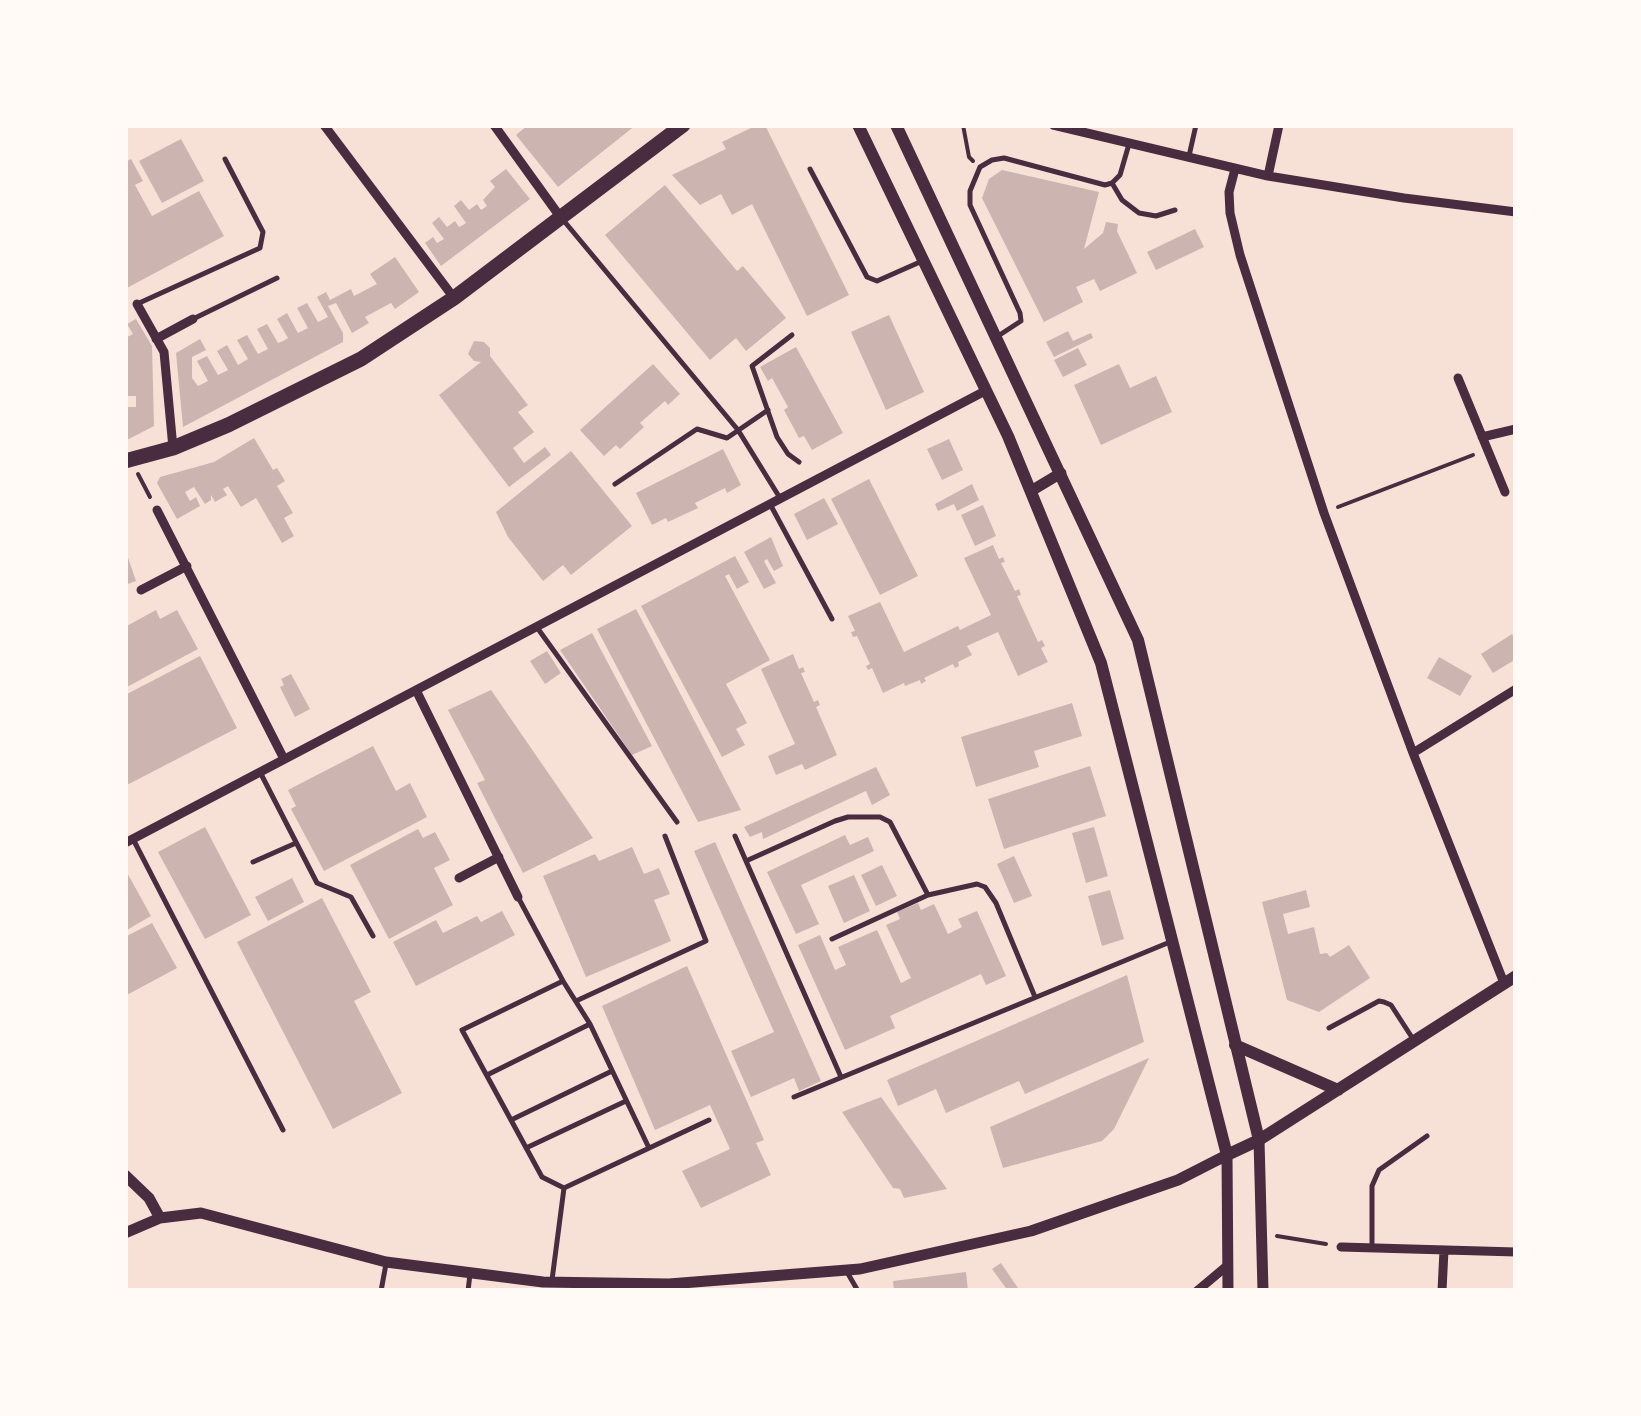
<!DOCTYPE html>
<style>
body{margin:0}
#map{position:relative;width:1641px;height:1416px;overflow:hidden;background:#f7e1d7;font-family:Poppins,sans-serif}
canvas{display:block}
.frame{position:absolute;inset:0;border:128px solid #fffaf5;pointer-events:none}
</style>
<div id="map">
<canvas width="1641" height="1416"></canvas>
<div class="frame"></div>
</div>
<script>
const ctx = document.querySelector('canvas').getContext('2d');
ctx.lineJoin = 'round';
function fillPath(path, color) { ctx.fillStyle = color; ctx.fill(path, 'evenodd'); }
const shape = rows => new Path2D(rows.map(r => 'M' + r).join(''));
function strokePath(path, color, width, dash) { ctx.strokeStyle = color; ctx.lineWidth = width; ctx.lineCap = dash ? 'butt' : 'round'; ctx.setLineDash(dash || []); ctx.stroke(path); }
const building = shape([
 [528,125,636,125,558,187,516,135],
 [757,125,765,125,849,295,807,316,752,204,732,215,721,194,700,205,672,175,726,149,722,142],
 [181,139,204,181,162,203,139,161],
 [131,159,143,181,135,185,152,216,199,191,224,236,125,289,125,162],
 [506,169,530,199,441,266,425,243,433,237,437,243,444,239,432,223,439,217,447,227,455,221,459,227,463,225,466,223,454,206,461,200,469,210,477,204,481,210,487,206,483,200,495,187,490,181],
 [1002,170,1099,192,1084,249,1103,233,1106,222,1118,224,1117,231,1137,273,1100,291,1094,279,1076,287,1083,302,1044,322,982,198,989,179],
 [665,185,737,271,743,266,786,318,746,351,736,338,710,360,605,235],
 [1195,229,1204,247,1156,270,1147,252],
 [395,257,419,292,395,309,391,303,365,317,369,323,352,333,336,303,328,306,343,333,343,342,183,427,176,353,200,339,206,350,192,357,192,378,198,386,208,381,197,361,207,356,218,375,228,370,217,351,227,345,238,365,248,359,237,340,247,335,258,354,268,349,257,329,267,324,278,343,283,341,288,338,277,319,287,313,298,333,308,328,297,308,307,303,318,322,328,317,317,297,326,292,330,300,351,289,354,296,377,284,370,274],
 [889,315,924,392,886,410,851,332],
 [136,319,152,346,154,426,125,441,125,407,136,407,136,396,125,396,125,338,133,334,127,324],
 [1068,331,1073,341,1091,333,1093,338,1054,357,1046,342],
 [474,341,484,342,490,348,490,356,528,405,518,412,534,432,513,448,524,463,545,447,551,455,509,487,439,395,481,362,474,361,468,354],
 [796,347,843,433,812,450,804,436,799,438,784,410,788,407,772,378,768,381,760,367],
 [1078,348,1087,365,1063,377,1054,360],
 [653,364,680,394,668,405,665,401,640,423,644,427,620,449,616,445,604,456,580,430],
 [1119,364,1130,388,1156,376,1172,412,1101,445,1074,385],
 [254,438,273,470,277,468,285,481,277,486,293,513,284,518,294,536,282,543,256,498,241,507,228,486,223,489,227,495,215,502,211,495,211,500,205,504,194,487,185,492,190,501,196,497,200,506,177,519,157,483,160,477,214,462],
 [949,439,963,470,942,480,927,449],
 [723,449,741,485,727,493,725,488,695,503,698,508,668,522,666,518,652,525,636,493],
 [571,451,632,526,571,575,563,565,543,581,508,537,496,512],
 [869,479,918,576,880,595,831,499],
 [972,484,979,500,957,511,954,504,938,511,935,504],
 [824,498,838,524,807,540,794,514],
 [983,505,996,536,975,546,961,515],
 [771,537,783,566,774,571,767,559,764,561,776,583,764,589,744,552],
 [993,545,999,559,1003,557,1005,562,1001,563,1015,591,1019,589,1021,595,1017,596,1038,642,1042,640,1045,646,1041,648,1048,662,1018,676,998,632,967,646,972,655,958,662,959,666,955,668,953,664,924,678,926,681,921,684,920,680,905,686,904,683,883,693,872,668,868,670,866,666,870,664,857,636,853,637,851,632,855,631,848,616,880,602,904,652,958,626,960,630,991,615,964,558],
 [125,549,136,581,125,585],
 [735,556,749,582,737,589,729,574,725,576,770,660,726,684,747,723,736,729,745,745,722,757,641,606],
 [636,609,741,810,698,822,597,629],
 [156,610,160,619,177,610,198,649,125,688,125,627],
 [592,633,652,746,632,755,560,650],
 [1512,634,1516,641,1516,659,1493,673,1481,654],
 [547,651,561,673,545,684,530,661],
 [793,654,799,669,803,667,805,672,801,673,814,702,818,700,820,705,816,707,837,755,805,770,802,764,776,775,768,756,795,744,761,669],
 [200,656,237,728,125,786,125,695],
 [1439,657,1472,676,1460,696,1427,678],
 [291,674,310,709,295,717,280,687,284,685,281,679],
 [491,690,593,838,523,873,477,783,485,780,448,710],
 [1072,703,1082,736,1034,751,1039,767,976,787,961,737],
 [373,746,396,791,410,783,427,817,324,871,291,809,296,806,288,790],
 [1090,766,1106,816,1004,849,988,799],
 [876,767,890,795,872,805,866,791,763,839,762,832,750,837,744,827],
 [205,827,251,915,205,939,158,852],
 [1094,827,1108,876,1086,883,1072,833],
 [418,829,423,838,435,832,450,860,434,868,453,905,389,939,350,865],
 [845,835,850,845,868,837,874,851,801,885,819,924,796,934,767,872],
 [715,842,821,1081,799,1091,794,1078,751,1097,731,1051,774,1032,694,851],
 [632,847,644,874,659,868,670,894,654,900,671,941,586,977,543,876,595,854,599,861],
 [1014,856,1032,896,1014,903,997,864],
 [882,865,897,896,876,906,861,875],
 [125,869,151,916,125,931],
 [854,875,870,911,844,923,828,886],
 [292,878,304,902,268,921,255,897],
 [1110,890,1124,939,1102,946,1088,896],
 [1306,890,1310,907,1283,914,1288,934,1314,927,1320,954,1327,953,1330,957,1349,945,1370,978,1319,1012,1287,1000,1262,902],
 [322,898,371,992,354,1001,402,1093,333,1129,237,942],
 [918,903,921,910,934,904,948,934,962,927,958,919,977,911,1006,976,986,985,981,974,890,1016,895,1028,845,1050,798,945,820,935,835,970,846,965,838,947,877,930,901,983,911,978,886,925,900,919,897,912],
 [502,911,515,935,416,986,393,942,436,920,443,933,477,916,481,922],
 [152,923,177,968,125,996,125,937],
 [687,966,764,1140,756,1143,771,1175,701,1208,682,1171,730,1149,710,1105,655,1130,602,1006],
 [1127,975,1144,1042,1025,1094,1019,1081,946,1113,936,1089,898,1106,887,1080],
 [1149,1058,1114,1129,1102,1141,1003,1168,990,1127],
 [881,1097,947,1189,904,1198,900,1189,893,1188,842,1112],
 [1001,1263,1020,1291,1008,1291,992,1269],
 [966,1272,968,1291,894,1291,893,1281]
]);
const path = shape([
 [963,125,969,157,973,161],
 [138,474,150,497],
 [1338,507,1473,455],
 [1277,1236,1326,1244]
]);
const service = shape([
 [1189,156,1196,125],
 [810,169,867,277,877,281,920,262],
 [1112,183,1122,200,1139,213,1156,216,1175,210],
 [564,221,738,430,780,498],
 [137,304,260,248,263,232,225,159],
 [193,319,277,278],
 [792,335,752,366,777,437,788,454,799,462],
 [998,336,1021,321,1020,313,970,205,970,191,980,167,992,160,1004,158,1105,185,1112,183,1120,175,1129,144],
 [615,484,697,429,727,438,768,410],
 [770,504,832,619],
 [536,626,677,822],
 [260,772,317,883,351,897,373,936],
 [735,836,841,1077],
 [133,839,283,1130],
 [746,861,835,821,848,817,880,817,890,822,928,895],
 [253,862,296,843],
 [519,899,563,981,462,1030,542,1177,564,1188],
 [832,939,928,895,977,884,985,887,996,903,1035,997],
 [563,981,590,1024],
 [576,1001,706,941,665,836],
 [1329,1028,1379,1001,1384,1002,1391,1005,1413,1039],
 [487,1075,590,1024,649,1148],
 [794,1097,1170,942],
 [511,1120,612,1071],
 [526,1148,626,1101],
 [1516,1175,1516,1179],
 [564,1188,709,1120],
 [1372,1246,1372,1186,1379,1170,1427,1136],
 [847,1272,858,1291],
 [552,1280,564,1188],
 [381,1291,386,1264],
 [468,1291,470,1274]
]);
const minor = shape([
 [324,125,454,298],
 [494,125,561,218],
 [1053,125,1268,176,1404,198,1516,212],
 [1235,169,1229,192,1230,213,1240,255,1324,513,1413,753,1504,983],
 [1268,176,1279,125],
 [137,304,164,352,173,448],
 [156,339,193,319],
 [1458,378,1505,492],
 [1482,437,1516,429],
 [157,510,284,759],
 [141,590,187,566],
 [416,690,518,897],
 [1413,753,1516,689],
 [125,843,985,391],
 [459,878,499,857],
 [1341,1247,1516,1252],
 [1197,1291,1228,1265],
 [1442,1291,1444,1250]
]);
const tertiary = shape([
 [1031,491,1061,473],
 [1259,1140,1263,1291],
 [125,1175,149,1198,160,1218],
 [125,1233,160,1218,201,1213,386,1262,543,1282,669,1284,860,1269,1031,1231,1178,1180,1227,1155,1228,1291]
]);
const secondary = shape([
 [858,125,1008,436,1101,663,1227,1155,1259,1140,1516,976],
 [896,125,1138,640,1259,1140],
 [1235,1045,1338,1090]
]);
const primary = shape([
 [125,461,173,448,228,425,361,359,454,298,683,125]
]);
fillPath(building, '#ccb4b1');
strokePath(path, '#4a2c40', 4);
strokePath(service, '#4a2c40', 5);
strokePath(minor, '#4a2c40', 9);
strokePath(tertiary, '#4a2c40', 11);
strokePath(secondary, '#4a2c40', 12);
strokePath(primary, '#4a2c40', 15);
</script>
